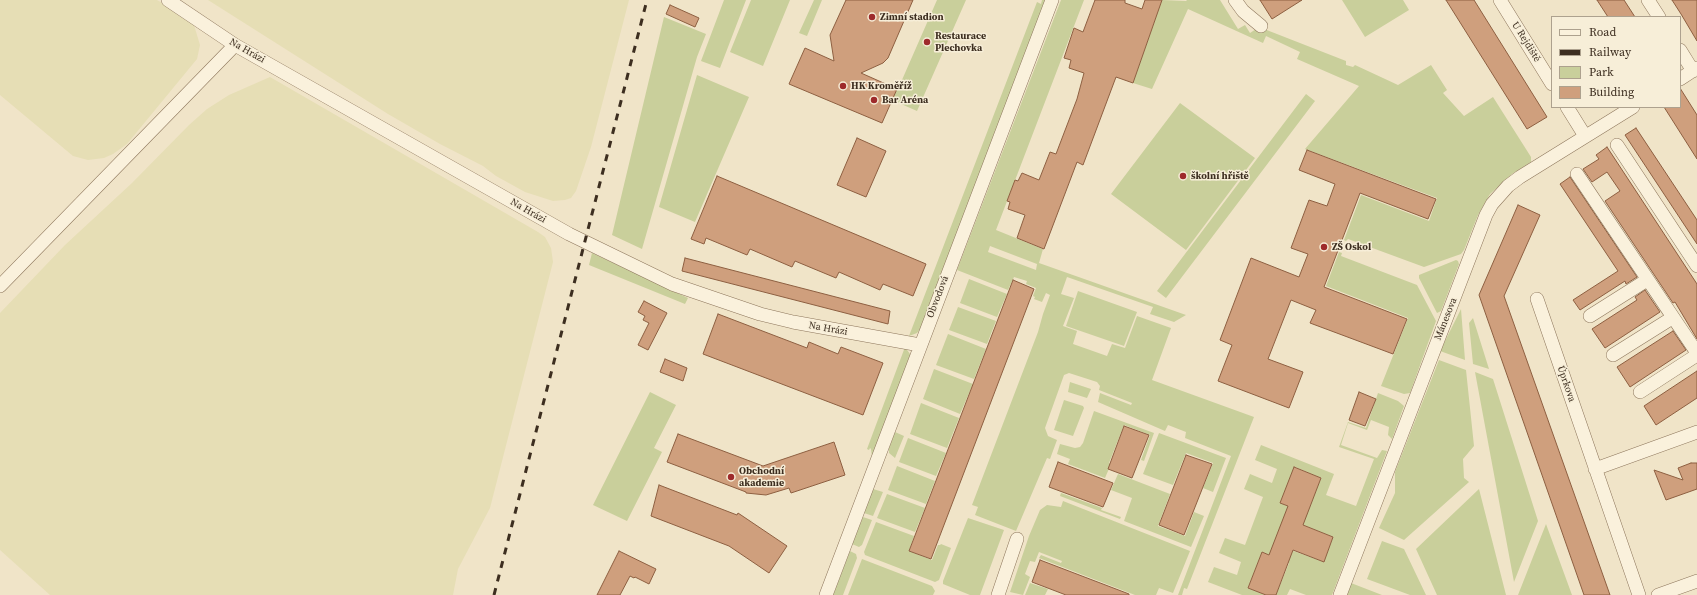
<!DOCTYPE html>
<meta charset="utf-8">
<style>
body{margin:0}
#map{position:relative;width:1697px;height:595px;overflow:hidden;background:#f0e4c8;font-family:"Source Serif 4",serif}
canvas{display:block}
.legend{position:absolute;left:1551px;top:16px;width:130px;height:92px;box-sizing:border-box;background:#f7eed8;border:1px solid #ada18e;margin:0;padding:5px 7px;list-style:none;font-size:12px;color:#3d2e20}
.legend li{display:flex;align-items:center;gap:8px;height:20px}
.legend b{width:20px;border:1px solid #ada18e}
</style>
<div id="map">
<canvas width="1697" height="595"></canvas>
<ul class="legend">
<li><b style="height:5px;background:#faf1dc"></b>Road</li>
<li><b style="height:5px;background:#3d2e20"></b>Railway</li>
<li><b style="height:11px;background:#c9cf9b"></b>Park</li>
<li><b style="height:11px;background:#cf9f7d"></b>Building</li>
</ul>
</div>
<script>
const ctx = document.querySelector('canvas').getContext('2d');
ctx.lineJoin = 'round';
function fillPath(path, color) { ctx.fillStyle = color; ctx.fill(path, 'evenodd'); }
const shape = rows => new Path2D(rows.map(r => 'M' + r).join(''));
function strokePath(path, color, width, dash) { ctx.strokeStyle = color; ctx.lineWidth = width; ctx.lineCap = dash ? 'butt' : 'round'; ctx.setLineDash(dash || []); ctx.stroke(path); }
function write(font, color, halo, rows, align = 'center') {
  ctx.font = font + ' "Source Serif 4",serif'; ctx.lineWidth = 3; ctx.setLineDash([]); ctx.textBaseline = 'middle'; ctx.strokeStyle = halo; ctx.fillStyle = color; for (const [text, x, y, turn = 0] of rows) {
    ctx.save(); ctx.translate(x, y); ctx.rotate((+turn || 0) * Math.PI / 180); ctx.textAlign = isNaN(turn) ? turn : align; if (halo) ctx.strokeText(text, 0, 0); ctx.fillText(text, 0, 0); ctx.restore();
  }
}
const farmland = shape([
 [0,0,157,0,173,9,194,25,200,45,197,59,127,144,113,154,104,158,88,160,73,156,0,95],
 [208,0,629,0,591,147,576,191,571,198,565,200,553,201,525,192,496,176,483,166,440,144,388,114],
 [270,77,538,232,545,237,551,248,553,262,490,508,458,569,453,595,50,595,0,550,0,313,65,245,132,183,189,125,207,109,229,95]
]);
const green = shape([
 [724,0,746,0,720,68,701,61],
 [751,0,790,0,763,66,730,52],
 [814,0,822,0,807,36,799,33],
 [937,0,966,0,917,111,892,100,897,89,898,89],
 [1042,0,1047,0,921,328,917,333,909,336,1037,2,1041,4],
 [1061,0,1084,0,996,230,1043,249,1039,263,1186,315,1174,322,1150,314,1153,307,1067,277,1061,294,1074,298,1063,326,1077,331,1073,344,1107,356,1112,344,1125,348,1137,316,1171,328,1152,380,1254,417,1187,589,1184,588,1182,595,1178,595,1231,456,1185,438,1186,432,1168,425,1165,431,1098,402,1100,393,1131,405,1132,403,1099,390,1100,386,1097,382,1069,373,1064,375,1045,428,1048,436,1057,440,1050,459,1047,458,1016,531,975,515,978,507,972,505,1038,332,1043,314,1050,295,1046,293,1042,302,1034,299,1035,297,1033,296,1036,288,1026,284,1027,281,1014,277,1008,290,957,270],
 [990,246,1037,264,1036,270,988,252],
 [1162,0,1186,1,1187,0,1220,0,1238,29,1245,25,1250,33,1259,27,1346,61,1346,65,1353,67,1355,65,1398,85,1431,65,1447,90,1443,93,1464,116,1493,97,1531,157,1531,162,1512,174,1490,194,1478,215,1464,250,1461,254,1424,267,1348,239,1346,241,1344,240,1361,195,1429,221,1437,198,1305,149,1359,86,1297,59,1300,52,1266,36,1263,43,1188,9,1152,89,1133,83],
 [1342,0,1403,0,1409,10,1365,37],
 [664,17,706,34,697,57,642,249,612,235],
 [697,75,749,97,695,222,659,207],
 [1306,94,1315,101,1166,298,1157,291],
 [1180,103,1255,158,1186,250,1111,194],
 [1339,252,1342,253,1341,256,1417,285,1436,321,1410,393,1404,394,1381,386,1408,318,1326,286],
 [592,253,688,298,685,304,589,265],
 [1456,260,1458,261,1459,264,1441,311,1437,313,1419,278,1419,275],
 [969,279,1007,294,997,317,960,303],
 [1078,291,1137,312,1124,346,1066,326],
 [958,307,996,321,987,344,949,330],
 [1461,309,1465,360,1440,351],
 [1473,318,1489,369,1473,364,1469,323],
 [948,334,986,349,974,379,936,365],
 [905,347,910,354,910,358,872,457,871,449,870,448,869,450,867,449],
 [1439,360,1466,370,1474,446,1463,459,1464,478,1469,482,1404,540,1379,528,1395,493,1395,472],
 [934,369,973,384,960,414,923,399],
 [1475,372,1493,379,1538,521,1514,582],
 [1070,382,1091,389,1087,398,1068,392],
 [650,392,676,405,654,448,662,452,627,521,593,505],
 [1378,393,1398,401,1404,406,1392,439,1388,435,1389,427,1371,420,1367,430,1348,423,1341,445,1377,458,1382,450,1387,451,1332,595,1306,595,1290,589,1287,595,1276,595,1289,563,1284,560,1288,549,1324,562,1333,537,1298,523,1307,513,1321,478,1295,467,1280,503,1296,509,1277,558,1262,552,1248,588,1266,595,1242,595,1208,582,1214,567,1237,575,1241,562,1219,553,1225,538,1245,545,1263,497,1244,489,1250,474,1272,483,1277,469,1255,460,1261,445,1334,474,1326,495,1356,506,1374,459,1339,447,1348,422,1366,428],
 [1064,400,1083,406,1084,408,1073,436,1054,430],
 [921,403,959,418,947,448,910,434],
 [1094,411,1154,433,1144,461,1141,460,1150,435,1124,425,1109,463,1111,464,1105,478,1068,464,1070,459,1057,454,1060,444,1075,448,1080,447,1083,443],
 [895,432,904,436,895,458,889,453,889,448],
 [1159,433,1226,458,1213,492,1203,488,1213,463,1186,453,1173,485,1143,474],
 [908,438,946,453,936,476,899,462],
 [897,466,935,481,926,504,888,490],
 [1118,474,1170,494,1158,526,1185,536,1194,512,1204,516,1191,547,1124,521,1132,498,1111,490],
 [873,489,883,492,873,516,864,513],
 [1479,489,1506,595,1437,595,1416,549],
 [1061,493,1102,508,1101,510,1121,517,1120,519,1060,496],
 [887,494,925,508,915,532,877,518],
 [1063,501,1190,551,1173,593,1159,588,1156,595,1135,595,1039,558,1041,555,1061,563,1062,561,1039,552,1035,562,1030,561,1025,574,1030,577,1023,595,1010,592,1029,536,1040,510,1047,505,1061,507],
 [863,517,872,520,862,545,859,547,852,544],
 [968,518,1004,530,980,595,970,595,943,584,943,581],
 [876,522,914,536,909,551,932,560,938,545,940,545,941,544,951,548,939,580,935,582,865,555,864,552],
 [1546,524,1572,595,1518,595],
 [1382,541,1404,549,1426,595,1410,595,1367,579],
 [850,551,856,554,857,558,843,595,833,595],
 [862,559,932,586,935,591,933,595,848,595],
 [1030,583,1048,589,1045,595,1025,595],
 [1351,583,1382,595,1346,595]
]);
const building = shape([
 [846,0,913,0,888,58,883,63,861,73,897,89,882,123,789,84,805,48,834,61,830,35,846,0],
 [1095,0,1125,0,1125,3,1142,9,1145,0,1162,0,1133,83,1116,77,1083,165,1077,162,1044,249,1017,238,1025,215,1008,209,1010,202,1007,201,1015,180,1018,181,1022,173,1039,180,1050,152,1056,154,1077,99,1084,73,1069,68,1071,60,1064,58,1074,28,1083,32,1095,0],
 [1260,0,1302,0,1272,19,1260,0],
 [1446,0,1474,0,1547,117,1527,129,1446,0],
 [1597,0,1624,0,1635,17,1608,17,1597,0],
 [1672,0,1697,0,1697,41,1681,14,1672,0],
 [670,5,699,18,695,27,666,14,670,5],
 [1680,88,1697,115,1697,159,1664,107,1680,107,1680,88],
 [1636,128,1697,220,1697,244,1625,135,1636,128],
 [857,138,886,151,866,197,837,185,857,138],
 [1607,147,1697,284,1697,339,1675,302,1673,303,1605,201,1620,191,1607,172,1592,182,1583,169,1599,159,1596,155,1607,147],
 [1307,150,1436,199,1428,219,1360,193,1324,287,1407,319,1393,354,1310,323,1316,310,1291,300,1268,359,1303,372,1289,408,1218,381,1232,345,1220,340,1251,258,1299,277,1308,254,1291,248,1309,200,1327,206,1335,184,1299,170,1307,150],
 [717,176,926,264,913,296,883,284,880,290,839,272,836,278,795,261,792,267,750,249,747,255,706,238,704,244,691,239,717,176],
 [1570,177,1637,277,1626,284,1625,281,1580,310,1573,300,1618,271,1560,184,1570,177],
 [1518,205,1540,215,1504,296,1610,595,1584,595,1479,295,1518,205],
 [685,258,890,311,888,324,682,271,685,258],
 [1013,280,1034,289,931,559,909,551,1013,280],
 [1645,290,1660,312,1605,348,1592,329,1637,300,1635,297,1645,290],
 [644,301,667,313,648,350,638,345,649,323,643,320,645,316,638,312,644,301],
 [718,314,807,348,809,342,838,354,841,347,883,363,863,415,703,354,718,314],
 [1673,331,1686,350,1630,387,1617,367,1673,331],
 [665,359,687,368,683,381,660,372,665,359],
 [1697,371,1697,398,1656,425,1644,406,1697,371],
 [1359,392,1376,399,1365,426,1349,420,1359,392],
 [1124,426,1149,435,1132,478,1108,469,1124,426],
 [678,434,763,466,834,442,845,475,791,493,789,488,766,495,746,493,746,492,667,462,678,434],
 [1186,455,1212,464,1184,535,1159,525,1186,455],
 [1058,462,1113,483,1103,507,1049,487,1058,462],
 [1691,463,1697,463,1697,489,1666,500,1654,470,1683,480,1678,468,1691,463],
 [1294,467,1321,478,1303,525,1333,537,1324,562,1293,550,1276,595,1266,595,1248,588,1262,552,1269,555,1288,506,1280,503,1294,467],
 [659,485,737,515,738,513,787,546,769,573,729,546,651,516,659,485],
 [619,551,656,569,649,584,635,577,634,578,630,576,620,595,597,595,619,551],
 [1040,560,1129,594,1129,595,1066,595,1032,582,1040,560]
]);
const minor = shape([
 [168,0,235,45,569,234,672,284,760,314,793,322,920,345],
 [1235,0,1243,11,1261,26],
 [1500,0,1552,84],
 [1648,0,1659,17],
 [1680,50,1693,71],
 [1680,79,1697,68],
 [1567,107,1585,136],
 [1617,145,1697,266],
 [1577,174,1697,353],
 [0,286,235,45],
 [1537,299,1639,595],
 [1590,316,1647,280],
 [1613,355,1672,318],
 [1640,392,1697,355],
 [1595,469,1697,432],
 [826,595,1052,0],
 [998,595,1017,539],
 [1340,595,1486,215,1492,204,1508,186,1520,177,1633,107],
 [1658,595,1697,581]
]);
const rail = shape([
 [494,595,647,0]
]);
const markers = [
 [872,17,4,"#9e2a2b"],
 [927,42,4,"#9e2a2b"],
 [843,86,4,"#9e2a2b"],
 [874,100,4,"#9e2a2b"],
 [1183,176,4,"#9e2a2b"],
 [1324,247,4,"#9e2a2b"],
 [731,477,4,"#9e2a2b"]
];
const poiNames = [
 ["Zimní stadion",880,17],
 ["Restaurace",935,36],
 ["Plechovka",935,48],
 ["HK Kroměříž",851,86],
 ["Bar Aréna",882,100],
 ["školní hřiště",1191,176],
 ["ZŠ Oskol",1332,247],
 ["Obchodní",739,471],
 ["akademie",739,483]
];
const streetNames = [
 ["U Rejdiště",1526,42,58],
 ["Na Hrázi",247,51,30],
 ["Na Hrázi",528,211,30],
 ["Obvodová",938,297,-69],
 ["Mánesova",1446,319,-68],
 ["Na Hrázi",828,329,10],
 ["Úprkova",1566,384,71]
];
fillPath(farmland, '#e6deb5');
fillPath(green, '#c9cf9b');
fillPath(building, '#cf9f7d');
strokePath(building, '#8d5f41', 1);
strokePath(minor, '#8d765c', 14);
strokePath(minor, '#faf1dc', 13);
strokePath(rail, '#3d2e20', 3, [7, 7]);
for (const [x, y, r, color] of markers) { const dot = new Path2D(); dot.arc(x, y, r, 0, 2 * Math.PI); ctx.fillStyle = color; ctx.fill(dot); strokePath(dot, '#f7eed8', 1.5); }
write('bold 10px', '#3d2e20', '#f7eed8', poiNames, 'left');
write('10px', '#3d2e20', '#f7eed8', streetNames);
</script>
